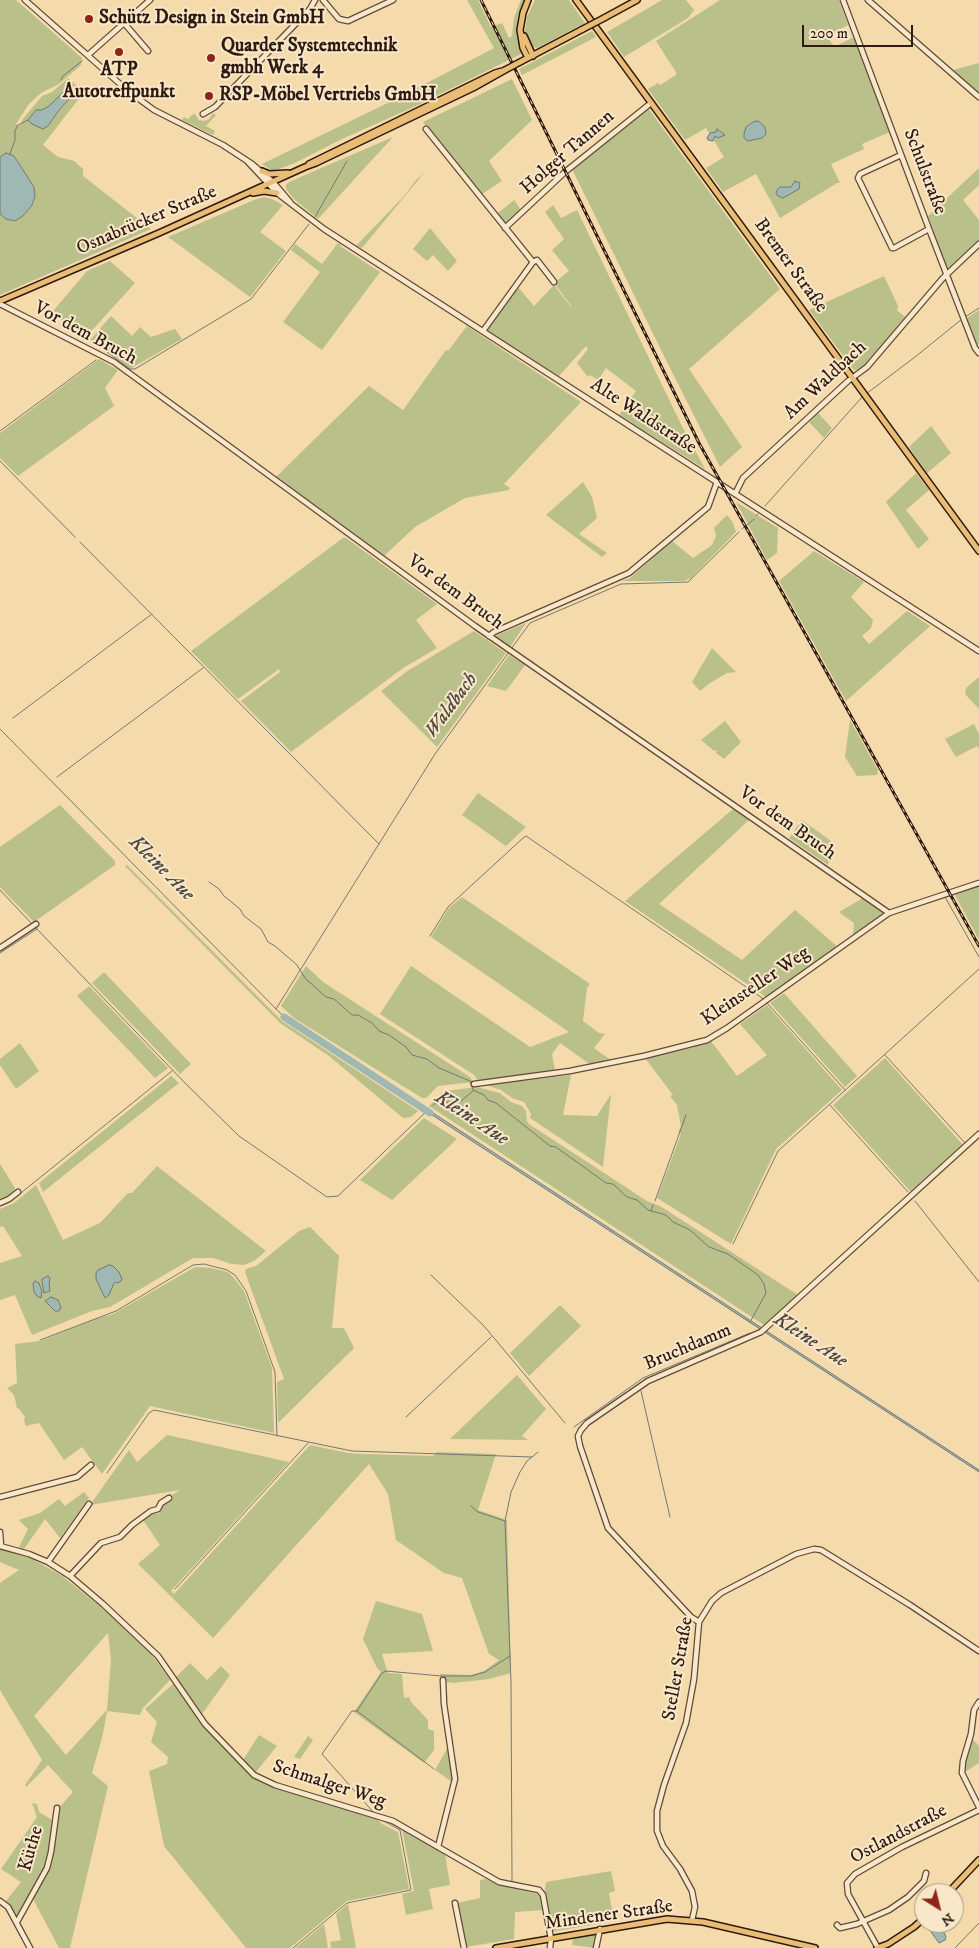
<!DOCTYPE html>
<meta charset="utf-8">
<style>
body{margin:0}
#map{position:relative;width:979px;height:1948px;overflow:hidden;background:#f5daac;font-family:"IM FELL DW Pica",serif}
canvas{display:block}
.north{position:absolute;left:914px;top:1883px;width:50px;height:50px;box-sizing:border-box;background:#f8e7c9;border:1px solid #a7957f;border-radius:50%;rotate:144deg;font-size:14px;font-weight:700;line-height:20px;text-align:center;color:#2e1a11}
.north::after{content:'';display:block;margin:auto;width:18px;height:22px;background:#8f2418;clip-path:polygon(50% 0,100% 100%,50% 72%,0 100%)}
.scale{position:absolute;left:802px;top:25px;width:111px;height:22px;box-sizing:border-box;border:2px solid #2e1a11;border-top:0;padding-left:6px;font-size:15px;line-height:18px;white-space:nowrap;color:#2e1a11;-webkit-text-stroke:4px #f8e7c9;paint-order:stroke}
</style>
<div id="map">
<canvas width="979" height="1948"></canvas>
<div class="north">N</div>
<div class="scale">200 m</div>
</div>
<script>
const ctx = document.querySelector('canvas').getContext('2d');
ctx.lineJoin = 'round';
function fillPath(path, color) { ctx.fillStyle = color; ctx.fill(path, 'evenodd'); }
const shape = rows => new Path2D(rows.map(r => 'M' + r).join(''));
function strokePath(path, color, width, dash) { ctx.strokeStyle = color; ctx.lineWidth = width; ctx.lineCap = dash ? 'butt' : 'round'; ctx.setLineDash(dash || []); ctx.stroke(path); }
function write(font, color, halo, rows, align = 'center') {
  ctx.font = font + ' "IM FELL DW Pica",serif'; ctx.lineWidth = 4; ctx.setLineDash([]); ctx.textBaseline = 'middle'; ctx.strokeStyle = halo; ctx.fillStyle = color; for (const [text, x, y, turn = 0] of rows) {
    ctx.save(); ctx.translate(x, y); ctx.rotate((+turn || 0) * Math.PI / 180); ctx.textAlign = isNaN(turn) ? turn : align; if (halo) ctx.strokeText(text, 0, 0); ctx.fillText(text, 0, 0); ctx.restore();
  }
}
const green = shape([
 [0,0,16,0,82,58,81,65,59,84,41,93,29,104,16,124,20,126,22,120,42,96,52,92,68,78,84,92,43,145,58,157,74,161,83,169,83,176,151,229,0,295,0,214,6,219,23,216,32,205,35,196,34,187,14,156,0,157],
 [65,89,71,97,59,110,48,126,28,120,36,110,42,110,49,106],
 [467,0,478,0,491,27,502,23,509,38,512,36,514,18,521,0,525,0,519,12,517,22,521,54,414,107,342,139,295,163,276,170,271,170,262,164,398,98,494,48],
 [535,0,569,0,585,23,537,48,533,47,528,40,525,31,527,17],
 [662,0,686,0,694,10,688,18,624,57,607,32],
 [720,0,839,0,848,25,827,36,834,47,854,37,890,132,862,144,864,149,831,164,840,183,837,183,780,218,756,174,723,192,706,168,724,157,706,128,685,140,648,89,658,83,660,85,676,75,676,72,656,41],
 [592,31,596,37,522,75,519,69],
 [979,63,979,93,953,70],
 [512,79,532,120,489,161,502,181,482,194,423,122],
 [648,108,780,289,689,369,742,447,720,467,668,364,572,169],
 [213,113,216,115,206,126,215,131,213,135,182,120,184,117,188,119,192,115,195,114,199,120,204,121,209,119],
 [393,137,318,219,294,199,286,189,286,185,289,182],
 [979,168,979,185,963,200,979,220,979,241,950,268,947,268,928,216],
 [424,173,362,248,356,246,405,195,416,180],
 [264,197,272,199,283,205,260,232,286,251,250,297,168,237,254,200],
 [514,200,521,210,506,224,498,213],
 [553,205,561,218,577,210,682,426,705,469,619,415,636,391,606,368,598,380,590,375,588,377,577,363,588,349,586,346,559,376,488,331,488,328,518,287,534,306,554,285,571,307,572,307,554,283,569,271,552,250,564,239,545,212],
 [430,228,457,261,448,271,433,255,427,261,413,249],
 [338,243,341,245,340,246,380,272,322,350,283,322,320,272,291,250,295,244,322,264],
 [110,261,135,283,86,337,54,314,54,310,87,271],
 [884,276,898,306,897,310,905,317,861,369,854,370,809,310],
 [979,310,979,344,977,345,967,318],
 [111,316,132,336,140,327,151,337,175,329,182,339,130,369,90,340],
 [467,326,581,402,504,484,510,488,509,490,465,498,415,527,384,556,276,477,369,386,403,410,446,350,448,351],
 [99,359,118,370,105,388,114,406,18,476,0,458,0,433],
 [818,413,832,428,824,438,809,422],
 [931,426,951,453,927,473,909,447],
 [916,473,929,490,906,510,929,539,918,549,886,502],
 [583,482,592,497,597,518,579,534,607,553,602,557,546,515],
 [736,502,778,528,777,553,767,560],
 [727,515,732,521,736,532,691,578,684,581,622,581,630,578,672,541,693,558,712,545,716,536,714,528],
 [343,538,346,538,437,604,416,620,437,648,403,668,291,752,241,701,280,672,279,669,238,699,191,651],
 [814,551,864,582,851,597,873,620,871,628,862,636,869,644,907,611,930,626,846,701,779,581],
 [526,623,510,647,496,638,497,635],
 [474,631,506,653,437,747,381,691,406,672],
 [712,648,736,672,727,673,710,683,700,691,692,682],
 [509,655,525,665,506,691,487,686],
 [979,677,979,709,965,694,966,688],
 [850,720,878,770,877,775,857,776,845,757],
 [725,721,741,742,724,759,716,753,717,751,715,750,714,751,701,740],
 [974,724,979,734,979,749,977,746,956,757,945,739],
 [478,793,526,827,506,846,462,815],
 [60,805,115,861,115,865,34,922,0,887,0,847],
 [733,809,749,820,659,904,742,960,795,910,838,947,766,997,625,901],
 [802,820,831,841,828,865,789,838],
 [127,865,282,1021,418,1111,411,1117,403,1118,329,1056,280,1023,125,866],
 [979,886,979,940,955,895],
 [462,897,590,984,587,988,583,1021,599,1033,605,1034,594,1048,612,1061,591,1065,560,1043,552,1054,555,1071,478,1081,474,1075,380,1014,411,966,530,1047,569,1032,431,937,449,908],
 [863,898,884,912,884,914,853,937,854,923,839,912],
 [306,966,323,982,470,1077,473,1082,438,1086,426,1098,422,1098,294,1018,281,1006],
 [104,972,191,1064,180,1074,92,983],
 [89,986,168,1068,155,1078,77,996],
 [784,993,857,1076,845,1087,770,1003],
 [767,1005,842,1090,776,1149,731,1244,657,1198,681,1134,678,1132,681,1126,677,1105,670,1096,673,1095,645,1058,691,1048,711,1041,737,1076,767,1055,740,1024],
 [20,1043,39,1071,16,1089,0,1065,0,1059],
 [885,1058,963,1145,911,1192,833,1105],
 [571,1075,563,1115,597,1116,611,1094,603,1167,530,1118,531,1114,524,1102,512,1098,501,1090,486,1085],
 [171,1076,179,1083,43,1192,39,1183],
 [477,1087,500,1093,511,1102,522,1106,526,1111,527,1121,529,1124,647,1201,660,1206,798,1295,764,1325,429,1106,440,1094,446,1091],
 [424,1118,457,1139,392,1200,360,1180],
 [0,1164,15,1188,14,1192,0,1201],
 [157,1166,266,1251,254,1261,244,1265,232,1264,213,1258,193,1258,110,1307,92,1311,32,1335,15,1295,0,1300,0,1263,22,1256,3,1226,0,1227,0,1209,14,1203,36,1185,63,1240,100,1223,128,1193,132,1193],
 [122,1279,112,1286,111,1292,103,1295,101,1287],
 [310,1227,339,1256,332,1328,344,1328,354,1348,278,1423,277,1382,284,1379,245,1272,246,1269,256,1266,299,1231],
 [195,1267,211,1268,228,1272,234,1278,244,1291,272,1368,274,1433,150,1406,102,1474,82,1447,64,1460,39,1423,26,1426,24,1421,25,1417,19,1409,17,1408,14,1395,7,1388,17,1383,15,1344,40,1341,95,1319,113,1314],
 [560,1305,581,1326,529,1376,510,1353],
 [517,1375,546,1409,522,1436,528,1440,450,1439],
 [167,1435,289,1462,171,1591,174,1594,310,1445,348,1453,363,1454,433,1456,437,1452,496,1454,478,1510,507,1520,511,1673,489,1679,453,1683,441,1681,440,1674,471,1675,484,1671,499,1660,489,1654,462,1578,444,1573,396,1540,388,1494,369,1464,213,1638,138,1564,160,1545,143,1520,153,1512,158,1514,162,1510,162,1505,173,1499,172,1495,180,1490,90,1505,129,1450,137,1462],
 [84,1492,89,1498,60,1538,45,1519,24,1549,19,1547,28,1529,19,1520,40,1513,59,1499,65,1506],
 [0,1550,7,1550,32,1559,61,1575,118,1621,150,1652,170,1680,143,1708,140,1715,107,1711,103,1734,92,1773,108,1786,70,1948,59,1948,32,1897,48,1869,59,1808,73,1792,48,1765,26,1787,25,1785,42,1760,0,1690,0,1583,19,1570,0,1562],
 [108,1633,111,1659,107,1710,66,1755,34,1716],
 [376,1601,422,1614,433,1651,382,1654,388,1673,402,1674,404,1698,409,1697,411,1702,428,1720,428,1729,434,1731,434,1750,424,1763,354,1712,381,1672,377,1668,363,1639],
 [190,1663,207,1680,221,1666,230,1675,202,1714,176,1677],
 [173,1684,203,1726,252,1777,268,1785,376,1818,382,1824,398,1832,409,1889,347,1901,290,1948,246,1948,164,1846,149,1771,167,1764,168,1757,151,1742,157,1722,145,1709],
 [259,1735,277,1746,256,1772,243,1760],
 [308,1736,313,1740,300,1759,294,1757],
 [971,1737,979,1746,979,1763,965,1772,965,1765],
 [448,1747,452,1774,452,1782,435,1770],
 [32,1803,37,1804,39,1812,54,1821,50,1853,45,1868,19,1916,17,1916,6,1901,21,1882,1,1869,37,1817],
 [402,1829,445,1854,450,1885,429,1889,433,1909,406,1915,402,1894,414,1891],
 [611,1871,615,1891,609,1893,614,1921,551,1932,544,1895,546,1882],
 [486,1879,498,1885,537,1894,541,1897,543,1910,515,1912,514,1939,466,1947,457,1903,480,1898,480,1880],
 [348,1904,356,1948,331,1948,330,1942,341,1940,336,1914],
 [324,1924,328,1948,295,1948],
 [595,1933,597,1936,595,1948,572,1945,573,1938]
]);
const water = shape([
 [67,88,71,91,71,97,59,110,48,126,43,129,32,124,28,120,36,110,42,110,49,106,67,88],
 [758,121,765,127,766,134,762,138,748,141,744,138,744,134,746,127,753,122,758,121],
 [717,129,725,135,718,138,715,136,713,141,708,140,707,138,710,133,716,132,717,129],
 [6,153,14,156,34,187,35,196,32,205,23,216,15,221,6,219,0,214,0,157,6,153],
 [795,181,800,183,799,189,783,198,778,196,776,193,778,189,780,187,791,187,795,181],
 [424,1107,979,1470,979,1472,423,1109,424,1107],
 [109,1265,113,1266,119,1272,122,1279,120,1282,114,1283,109,1295,105,1298,96,1279,96,1273,98,1270,109,1265],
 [48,1276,50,1278,49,1284,50,1291,44,1293,42,1282,42,1279,48,1276],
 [35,1281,39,1283,42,1292,41,1298,37,1296,34,1292,33,1283,35,1281],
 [51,1297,58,1300,61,1307,59,1311,55,1311,45,1301,51,1297],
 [933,1929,944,1932,946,1937,945,1940,939,1943,931,1932,933,1929]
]);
const stream = shape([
 [61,80,63,76,82,61],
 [10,154,15,140,15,131,18,125,28,120],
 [315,217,347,161],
 [965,317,979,308],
 [107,352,130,369,135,369,251,299,309,224],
 [866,394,915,357,962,319],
 [0,431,96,360],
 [0,461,75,537],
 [765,506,863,396],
 [756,516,758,514],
 [747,525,754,519],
 [742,529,744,527],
 [80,542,379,844],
 [511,649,530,623,621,584,688,582,739,532],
 [13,718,152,614],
 [0,729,284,1017],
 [57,777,203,668],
 [209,882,219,889,224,896,240,909,244,916,261,929,268,942,275,946,297,965,305,978,326,997,334,999,352,1015,358,1015,372,1023,379,1031,389,1035,406,1047,412,1055,427,1059,439,1068,470,1081,473,1090,484,1095,488,1100,496,1103,550,1146,556,1147,606,1183,613,1184,627,1197,637,1200,648,1210,666,1215,673,1222,690,1230,709,1247,728,1254,758,1275,764,1284,766,1293,750,1322],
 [0,890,32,924],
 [945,897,979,957],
 [35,927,186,1084,239,1136,327,1197,338,1196,429,1109],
 [430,936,448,907,523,838,526,836,765,1000],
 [0,953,37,929],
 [767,1003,845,1090],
 [276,1009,435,754,509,652],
 [885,1055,965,1143,979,1131],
 [433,1105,436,1103,461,1101,473,1091],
 [830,1105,908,1192],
 [655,1201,686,1115],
 [915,1201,979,1282],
 [0,1206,11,1201,172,1071],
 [651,1211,653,1205],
 [733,1244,778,1151,979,969],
 [431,1275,484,1326,565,1423],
 [40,1340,116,1311,193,1265,204,1264,227,1270,235,1275,246,1291,275,1372,277,1436],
 [641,1391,670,1517],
 [406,1417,491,1337],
 [574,1427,643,1378,750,1333],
 [107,1473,149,1413,154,1410,352,1451,532,1457],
 [471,1506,478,1512,505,1521],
 [175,1589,308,1443],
 [357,1711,434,1769],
 [374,1813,322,1754,352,1711,357,1711,382,1673,386,1671,441,1676,471,1676,485,1672,510,1656],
 [512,1881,511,1683,505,1521,511,1492,520,1472,527,1461,538,1452],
 [293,1948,347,1903,411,1890,400,1830,380,1819],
 [955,1948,979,1923]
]);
const river = shape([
 [284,1017,430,1113]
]);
const minor = shape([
 [25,0,128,91,154,110,223,145,252,164,273,182,290,202],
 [323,0,339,19,348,21,393,0],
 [843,0,929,229,975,348,979,353],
 [868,0,979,97],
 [124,23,148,51],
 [88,55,150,0],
 [203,114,215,107,310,9,315,0],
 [426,129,533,262,537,260,554,282],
 [901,155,860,174,858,178,892,248,894,248,929,229],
 [248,162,277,193,324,229,979,651],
 [505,228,565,172,651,103],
 [0,304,114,362,475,626,889,913],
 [483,331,533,262],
 [735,494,743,478,848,381,867,367,943,278,979,244],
 [489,636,494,632,629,573,708,507,717,482],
 [0,948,36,924],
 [474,1084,570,1071,644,1056,707,1040,727,1028,889,913,979,883],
 [0,1203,9,1199,18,1192],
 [0,1497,77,1477,91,1465],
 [0,1532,1,1546],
 [0,1546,29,1554,48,1562,70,1576,103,1604,158,1656,205,1724,254,1775,275,1785,393,1821,499,1882,539,1890,543,1895,551,1939,550,1948],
 [48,1562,89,1504],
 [70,1576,101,1543,120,1537,132,1525,151,1511,158,1509,161,1503,169,1498],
 [699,1622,691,1617,608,1528,580,1446,578,1436,581,1430,587,1423,648,1381,761,1332,979,1134],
 [979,1702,974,1710,971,1734,963,1761,962,1773,979,1807],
 [438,1847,455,1779,444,1704,443,1680],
 [0,1901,8,1907,30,1948],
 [455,1903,464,1948],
 [692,1920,695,1907,692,1891,680,1869,663,1846,657,1831,657,1811,664,1785,686,1723,694,1679,699,1622,712,1601,721,1593,796,1554,814,1549,821,1550,910,1605,979,1651],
 [17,1922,47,1868,51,1852,57,1808],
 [837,1925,840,1928,857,1924,889,1910,908,1897,924,1881,926,1873],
 [596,1948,600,1929],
 [878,1948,848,1894,847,1883,855,1874,902,1847,979,1810]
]);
const major = shape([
 [576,0,979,551],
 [604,18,637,0],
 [524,36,533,56],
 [528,58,523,48,520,30,523,13,528,0],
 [522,61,583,29],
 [309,164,495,73,502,71],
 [262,171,269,174,288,173],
 [253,193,264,191,277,193],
 [0,301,159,233,305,167,316,163,473,88,505,70],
 [948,1893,979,1860],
 [496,1948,667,1919,703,1922,815,1948],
 [877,1948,888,1944,914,1927,924,1918]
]);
const rail = shape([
 [481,0,699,443,979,946]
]);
const majorBridge = shape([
 [583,29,604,18],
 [505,70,522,61]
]);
const markers = [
 [89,19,5,"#8f2418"],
 [119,52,5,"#8f2418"],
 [211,58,5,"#8f2418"],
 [209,96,5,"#8f2418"]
];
const poiNames = [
 ["Schütz Design in Stein GmbH",99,19],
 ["Quarder Systemtechnik",221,47],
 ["gmbh Werk 4",221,69],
 ["ATP",119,71,"center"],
 ["Autotreffpunkt",119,93,"center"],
 ["RSP-Möbel Vertriebs GmbH",219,96]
];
const streetNames = [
 ["Holger Tannen",568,153,-41],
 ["Schulstraße",924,172,69],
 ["Osnabrücker Straße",147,221,-23],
 ["Bremer Straße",790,266,54],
 ["Vor dem Bruch",85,334,28],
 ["Am Waldbach",826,381,-43],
 ["Alte Waldstraße",643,417,33],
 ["Vor dem Bruch",455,593,36],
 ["Vor dem Bruch",787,824,35],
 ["Kleinsteller Weg",756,987,-34],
 ["Bruchdamm",688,1348,-23],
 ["Steller Straße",679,1669,-80],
 ["Schmalger Weg",329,1785,18],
 ["Ostlandstraße",899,1835,-28],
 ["Küthe",32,1849,-74],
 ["Mindener Straße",609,1916,-8]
];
const waterNames = [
 ["Waldbach",452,706,-54],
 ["Kleine Aue",161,869,45],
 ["Kleine Aue",471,1119,33],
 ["Kleine Aue",810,1341,33]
];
fillPath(green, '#bac08a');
fillPath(water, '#9fb8b3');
strokePath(water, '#727972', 1);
strokePath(stream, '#727972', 1);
strokePath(river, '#9fb8b3', 7);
strokePath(minor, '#604a38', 7);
strokePath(major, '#2e1a11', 8);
strokePath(minor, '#f8e7c9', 4.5);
strokePath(major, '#eabd76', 5);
strokePath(rail, '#2e1a11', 3);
strokePath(rail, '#f8e7c9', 1, [4]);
strokePath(majorBridge, '#2e1a11', 8, []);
strokePath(majorBridge, '#eabd76', 5);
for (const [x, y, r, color] of markers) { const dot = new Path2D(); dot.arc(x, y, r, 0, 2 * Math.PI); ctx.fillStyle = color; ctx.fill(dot); strokePath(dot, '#f8e7c9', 2); }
write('bold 19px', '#2e1a11', '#f8e7c9', poiNames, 'left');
write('19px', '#2e1a11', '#f8e7c9', streetNames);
write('italic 20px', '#504942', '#f8e7c9', waterNames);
</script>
